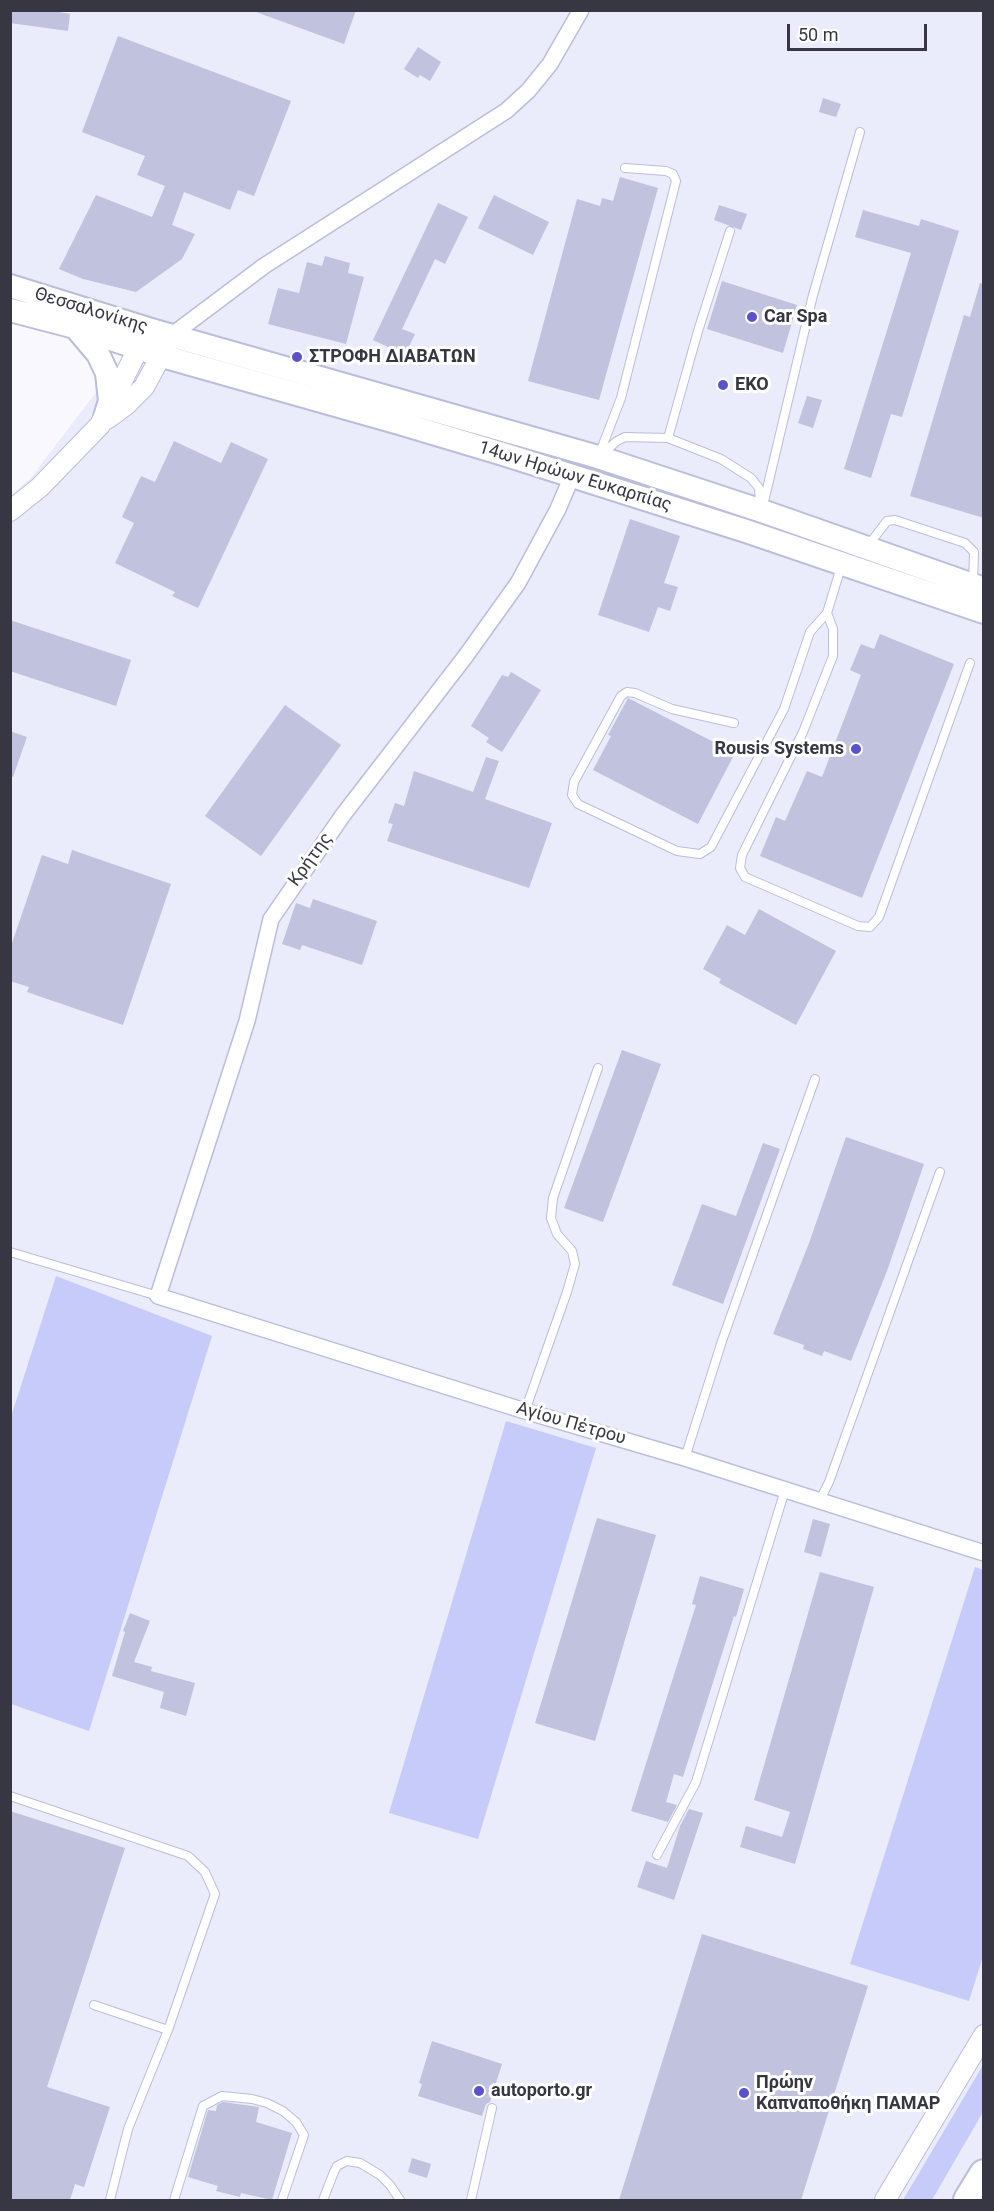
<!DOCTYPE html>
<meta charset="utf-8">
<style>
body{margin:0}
#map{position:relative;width:994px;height:2211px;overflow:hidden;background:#f8f8fe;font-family:Roboto,sans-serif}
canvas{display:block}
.frame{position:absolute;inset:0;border:12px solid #363742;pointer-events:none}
.scale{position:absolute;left:787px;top:24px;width:140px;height:27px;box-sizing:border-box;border:3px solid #363742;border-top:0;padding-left:8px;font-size:18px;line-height:21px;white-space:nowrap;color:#363742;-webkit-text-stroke:4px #fff;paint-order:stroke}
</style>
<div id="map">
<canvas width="994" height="2211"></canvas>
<div class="frame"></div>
<div class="scale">50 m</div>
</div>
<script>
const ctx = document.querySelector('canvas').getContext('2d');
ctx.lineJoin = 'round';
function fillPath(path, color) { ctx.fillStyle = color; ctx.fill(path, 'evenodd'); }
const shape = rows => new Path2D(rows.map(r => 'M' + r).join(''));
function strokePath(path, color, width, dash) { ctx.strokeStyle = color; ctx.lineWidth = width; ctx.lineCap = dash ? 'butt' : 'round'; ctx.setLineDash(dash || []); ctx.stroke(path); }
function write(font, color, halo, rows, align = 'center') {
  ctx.font = font + ' Roboto,sans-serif'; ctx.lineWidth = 6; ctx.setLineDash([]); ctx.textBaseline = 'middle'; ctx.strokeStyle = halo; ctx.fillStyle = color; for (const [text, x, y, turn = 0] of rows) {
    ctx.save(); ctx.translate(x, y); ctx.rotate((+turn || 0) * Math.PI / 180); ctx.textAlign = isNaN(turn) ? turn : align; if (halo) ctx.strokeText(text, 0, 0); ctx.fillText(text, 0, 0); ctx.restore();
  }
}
const built = shape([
 [11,11,983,11,983,2200,11,2200,10,496,30,479,135,341,11,294]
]);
const green = shape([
 [56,1276,212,1336,89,1731,11,1704,11,1417],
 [506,1421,596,1448,478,1839,389,1813],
 [975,1567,984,1570,984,1953,969,2001,850,1964],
 [983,2065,983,2112,932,2200,903,2200]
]);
const building = shape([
 [10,10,48,10,70,14,68,31,10,23],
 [256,10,356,10,344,44,256,12],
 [118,36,291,101,254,196,238,190,230,210,184,192,172,225,195,234,182,259,136,292,83,279,59,269,96,195,152,217,165,186,137,175,145,156,82,132],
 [418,47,441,62,430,81,420,75,418,78,404,69],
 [823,98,841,104,836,117,819,112],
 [620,177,658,188,599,400,528,381,577,199,600,206,602,198,613,201],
 [494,195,549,222,533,255,478,228],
 [438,203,468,217,445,264,435,259,402,329,415,334,405,355,373,340],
 [719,205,747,214,741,230,714,220],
 [863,210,919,226,921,219,959,231,902,417,891,414,871,478,844,469,911,253,855,237],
 [325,256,350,263,348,273,364,277,346,344,268,324,278,288,299,293,307,262,322,266],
 [722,281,797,305,783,353,707,329],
 [980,283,984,284,984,518,910,496,964,315,970,317],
 [807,396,822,400,813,428,798,423],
 [174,441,221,463,231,442,268,459,198,608,172,596,175,592,115,563,134,523,122,517,141,476,155,482],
 [630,519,680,536,664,583,678,587,670,611,658,607,649,632,598,615],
 [10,620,131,660,116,706,10,671],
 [880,634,954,664,862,898,760,856,776,817,785,821,807,771,822,777,861,675,850,670,861,644,874,649],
 [511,672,541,690,502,752,486,742,489,738,471,726,502,675,508,677],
 [628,698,735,753,698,824,593,770,611,736,608,735],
 [285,705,341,745,261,856,205,816],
 [10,731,27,737,13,777,10,776],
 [486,757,499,761,485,799,552,823,529,888,387,841,393,824,388,823,395,803,404,806,414,771,473,792],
 [72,850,171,884,123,1025,27,992,29,987,10,981,10,949,42,855,68,864],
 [313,899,377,921,362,965,302,945,300,950,282,944,296,903,310,908],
 [759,909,836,951,796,1025,719,983,721,979,703,969,727,925,745,935],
 [622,1050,661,1064,603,1222,564,1208],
 [846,1137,924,1164,887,1271,851,1361,824,1351,822,1356,803,1349,804,1345,773,1334,809,1243],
 [763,1143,780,1149,723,1304,672,1285,702,1204,736,1216],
 [597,1518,656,1535,595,1741,535,1723],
 [813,1519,830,1524,821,1557,804,1552],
 [820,1572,874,1587,795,1864,740,1847,746,1826,782,1837,790,1812,754,1800],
 [700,1576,744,1589,736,1617,734,1616,683,1777,674,1774,666,1802,677,1805,668,1822,631,1811,696,1605,692,1604],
 [130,1613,150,1621,134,1662,152,1667,151,1671,195,1683,186,1716,160,1708,164,1692,112,1676,125,1632,123,1631],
 [689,1809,703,1813,674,1900,637,1887,646,1861,667,1868,680,1826],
 [10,1811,125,1848,47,2087,110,2107,84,2187,75,2184,70,2200,10,2200],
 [702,1934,868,1986,801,2200,619,2200],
 [432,2041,502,2064,490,2102,486,2104,482,2116,418,2096,422,2084,419,2083],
 [223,2102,259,2107,256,2122,292,2133,272,2200,241,2193,240,2197,216,2191,218,2186,188,2177,208,2110,216,2111,217,2105],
 [412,2158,431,2164,427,2178,408,2172]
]);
const service = shape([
 [668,438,698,331,730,231],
 [602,454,617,441,625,437,668,438,721,459,751,478,759,488,760,503],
 [599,455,621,398,676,181,673,174,666,171,625,168],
 [762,510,813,295,860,132],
 [867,547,887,521,895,520,965,543,974,552,973,584],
 [827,613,833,629,833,656,803,732,742,855,740,868,745,877,858,926,870,927,879,917,970,663],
 [734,723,672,709,635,693,627,692,621,696,574,782,572,795,578,804,677,851,700,854,711,847,784,709,810,632,827,613,841,567],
 [10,1252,158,1296],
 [525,1411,567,1292,575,1264,572,1251,557,1234,551,1218,553,1198,598,1068],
 [685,1458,722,1341,815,1079],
 [820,1500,829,1482,940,1172],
 [10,1796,188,1856,205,1872,215,1894,168,2030,128,2129,110,2200],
 [657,1855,696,1782,785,1490],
 [94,2005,168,2030],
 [174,2200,203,2106,222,2096,252,2099,267,2103,283,2111,296,2122,304,2135,282,2200],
 [323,2200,334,2172,337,2166,347,2161,360,2163,380,2175,390,2185,400,2200],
 [471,2200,492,2108]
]);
const minor = shape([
 [172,335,264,266,506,111,528,91,550,64,581,10],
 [572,476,558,509,518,583,465,657,343,815,271,919,247,1021,158,1296,525,1411,685,1458,984,1553]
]);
const tertiary = shape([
 [107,419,126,405,144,387,168,343],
 [10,511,40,487,100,425,145,335],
 [885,2200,984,2035]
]);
const secondary = shape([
 [10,286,148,329,598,457,762,511,984,589],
 [10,310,75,327,162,356,399,423,503,454,746,531,984,612],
 [76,328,98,354,107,373,110,401,105,417]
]);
const motorway = shape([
 [968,2200,984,2174]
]);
const markers = [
 [752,317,6,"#5b51c9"],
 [297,357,6,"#5b51c9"],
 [723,385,6,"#5b51c9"],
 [856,749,6,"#5b51c9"],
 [479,2091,6,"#5b51c9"],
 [744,2093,6,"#5b51c9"]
];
const streetNames = [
 ["Θεσσαλονίκης",91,311,17],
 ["14ων Ηρώων Ευκαρπίας",575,477,17],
 ["Κρήτης",311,860,-54],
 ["Αγίου Πέτρου",571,1424,16]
];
const poiNames = [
 ["Car Spa",764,317],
 ["ΣΤΡΟΦΗ ΔΙΑΒΑΤΩΝ",309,357],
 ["ΕΚΟ",735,385],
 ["Rousis Systems",844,749,"right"],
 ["Πρώην",756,2083],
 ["Καπναποθήκη ΠΑΜΑΡ",756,2104],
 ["autoporto.gr",491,2091]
];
fillPath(built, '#eaecfb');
fillPath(green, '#c7cbfa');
fillPath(building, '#c0c2de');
strokePath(service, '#bbbdda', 10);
strokePath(minor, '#bbbdda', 18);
strokePath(tertiary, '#bbbdda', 22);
strokePath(secondary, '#bbbdda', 26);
strokePath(motorway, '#bbbdda', 32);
strokePath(service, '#fff', 8);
strokePath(minor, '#fff', 15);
strokePath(tertiary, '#fff', 20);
strokePath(secondary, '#fff', 22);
strokePath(motorway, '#fff', 28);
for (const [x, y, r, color] of markers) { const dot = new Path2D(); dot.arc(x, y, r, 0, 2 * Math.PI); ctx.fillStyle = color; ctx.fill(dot); strokePath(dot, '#fff', 2); }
write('18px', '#363742', '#fff', streetNames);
write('bold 18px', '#363742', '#fff', poiNames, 'left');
</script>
